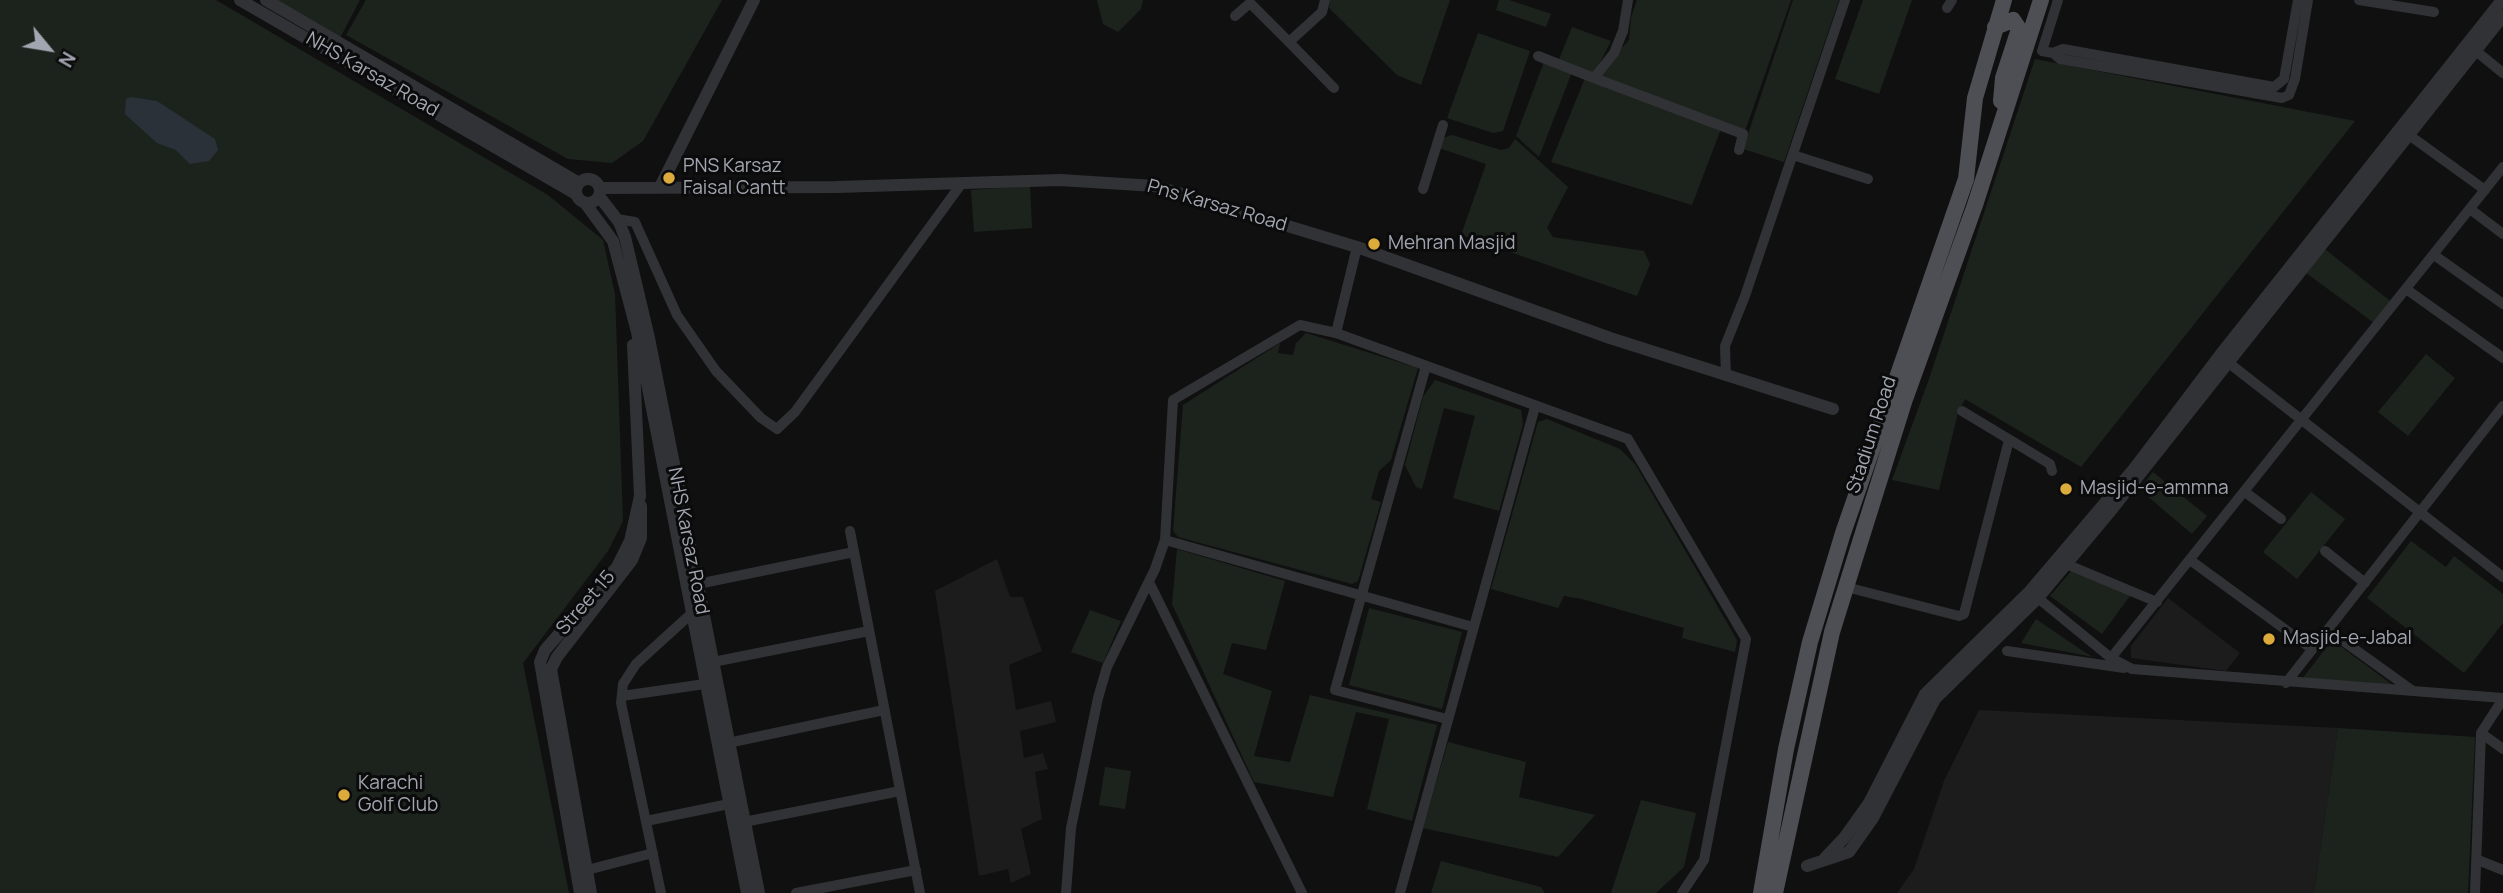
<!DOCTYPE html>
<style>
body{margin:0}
#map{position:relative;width:2503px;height:893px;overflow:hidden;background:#101011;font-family:Manrope,sans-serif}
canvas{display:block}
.north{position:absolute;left:14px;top:14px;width:70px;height:70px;-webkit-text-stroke:5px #0b0b0c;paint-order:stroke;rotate:120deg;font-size:19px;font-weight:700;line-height:28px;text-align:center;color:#a2a6b0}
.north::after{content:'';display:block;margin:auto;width:24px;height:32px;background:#a2a6b0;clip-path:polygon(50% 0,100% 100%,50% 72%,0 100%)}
</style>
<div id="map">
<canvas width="2503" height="893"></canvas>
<div class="north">N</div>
</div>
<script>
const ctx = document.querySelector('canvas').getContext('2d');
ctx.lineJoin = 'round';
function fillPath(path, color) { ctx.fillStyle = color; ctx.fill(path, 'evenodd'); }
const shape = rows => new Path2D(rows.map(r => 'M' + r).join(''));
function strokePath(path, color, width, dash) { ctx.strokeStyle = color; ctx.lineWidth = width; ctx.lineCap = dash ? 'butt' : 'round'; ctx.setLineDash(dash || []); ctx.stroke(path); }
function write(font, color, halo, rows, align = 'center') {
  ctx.font = font + ' Manrope,sans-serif'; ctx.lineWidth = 6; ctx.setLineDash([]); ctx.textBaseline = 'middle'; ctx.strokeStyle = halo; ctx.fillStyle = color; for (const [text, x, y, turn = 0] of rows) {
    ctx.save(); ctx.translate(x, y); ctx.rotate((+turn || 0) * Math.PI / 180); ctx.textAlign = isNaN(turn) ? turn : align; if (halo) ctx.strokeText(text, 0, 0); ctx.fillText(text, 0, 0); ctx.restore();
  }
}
const built = shape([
 [997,559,1010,597,1023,597,1042,651,1009,665,1016,710,1051,701,1056,722,1020,731,1024,758,1043,753,1048,769,1035,772,1042,819,1021,829,1031,874,1011,883,1008,869,979,876,935,591],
 [2168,598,2240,653,2226,671,2131,658,2131,646],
 [1979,710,2338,728,2314,893,1897,893,1914,869,1944,781]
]);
const green = shape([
 [0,0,216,0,548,195,603,240,615,294,623,521,608,551,523,663,569,893,0,893],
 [276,0,360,0,340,38],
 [366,0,722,0,643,141,612,163,568,159,346,35],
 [1097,0,1143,0,1141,9,1118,32,1103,24],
 [1330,0,1450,0,1421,85,1397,75,1329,8],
 [1499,0,1509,0,1551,14,1546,27,1496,10],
 [1637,0,1791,0,1745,131,1596,76,1629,40,1631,18],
 [1793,0,1839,0,1784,162,1743,149],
 [1863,0,1912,0,1879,94,1835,79],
 [1572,27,1611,41,1593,76,1558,62],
 [1478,33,1530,51,1503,131,1493,133,1447,118],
 [2035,59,2355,121,2081,467,1965,399,1958,413,1939,490,1892,480,1929,379],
 [1544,62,1572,72,1539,157,1516,136],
 [1585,78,1721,129,1692,205,1551,162],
 [1452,135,1501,150,1509,148,1515,139,1568,187,1547,228,1553,237,1644,251,1650,264,1637,296,1461,235,1486,164,1439,148,1443,138],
 [1030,186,1032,228,974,232,971,190],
 [2321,246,2394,304,2377,325,2302,270],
 [1306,333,1418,368,1391,460,1379,471,1371,499,1381,502,1358,581,1352,584,1178,537,1173,531,1183,405,1280,343,1278,353,1293,355,1296,343],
 [2426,354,2455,378,2408,436,2378,412],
 [1435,380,1521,410,1523,424,1499,511,1453,498,1475,416,1444,408,1422,489,1416,487,1405,465,1423,397],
 [1547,419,1620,449,1635,464,1737,640,1735,652,1682,638,1684,628,1582,599,1564,596,1558,608,1491,589,1538,422],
 [2153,472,2207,516,2192,534,2139,489],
 [2311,492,2345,519,2297,579,2263,552],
 [2411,541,2446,567,2454,556,2503,594,2503,623,2464,673,2367,598],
 [1177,549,1285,581,1266,650,1232,643,1223,674,1272,691,1254,756,1290,762,1310,695,1437,725,1412,821,1367,809,1389,719,1356,712,1333,797,1254,782,1172,604],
 [2073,569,2132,593,2102,634,2050,596],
 [1369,608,1462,632,1442,709,1349,685],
 [1090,610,1121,621,1103,663,1071,652],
 [2036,619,2083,651,2093,657,2021,643],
 [2332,640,2401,691,2299,683],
 [2338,728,2475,737,2468,893,2314,893],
 [1448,742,1526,762,1519,797,1595,815,1558,857,1423,828],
 [1105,767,1131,771,1125,809,1099,805],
 [1641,800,1696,813,1684,867,1656,893,1611,893],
 [1441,861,1541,887,1545,893,1431,893]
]);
const water = shape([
 [131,97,157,101,215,139,218,150,209,161,190,164,176,150,157,143,125,114,126,99]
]);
const minor = shape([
 [2058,0,2042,51,2053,53,2063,49,2274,87,2284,79,2298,0],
 [2359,0,2434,12],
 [1947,8,1952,0],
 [1235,16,1250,3,1289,42,1322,12,1325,0],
 [1289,42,1334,88],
 [2471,47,2503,73],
 [2053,53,2060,59,2282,98,2289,95,2295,79,2308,0],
 [1538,56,1594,78,1614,53,1623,31,1628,0],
 [1594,78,1743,134,1739,150],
 [2409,135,2485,190],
 [1793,155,1868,179],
 [1423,189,1443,125],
 [2470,209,2503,234],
 [617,219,635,222,677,315,716,371,761,418,777,429,795,412,962,183],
 [2434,255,2503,304],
 [2406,289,2503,358],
 [1336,333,1357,247],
 [2225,360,2503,577],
 [1426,366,1335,690,1447,719],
 [1726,376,1725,346,1745,296,1845,0],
 [1962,411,2050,464,2052,471],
 [2245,492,2281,519],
 [850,531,920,893],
 [1165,540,1473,627],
 [2325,551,2365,583],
 [2190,560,2312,649],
 [2066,564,2157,602],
 [1149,582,1302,893],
 [693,585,854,552],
 [1846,587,1959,616,1964,614,2009,440],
 [2033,594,2111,658,2132,669,2503,698],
 [2328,630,2413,691],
 [2007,651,2124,668],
 [2111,658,2503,167],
 [713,662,869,631],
 [2286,683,2503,406],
 [622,696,705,684],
 [2481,733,2503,749],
 [723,744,884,710],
 [646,821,729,804],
 [739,823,900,791],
 [2478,860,2503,870],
 [587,870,653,853],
 [661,893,621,703,623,684,636,664,692,613],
 [796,893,916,870],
 [1066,893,1071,828,1098,698,1107,667,1155,569,1165,540,1173,400,1300,325,1336,333,1628,439,1746,639,1704,860,1682,893],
 [1400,893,1535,407],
 [2475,893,2481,733,2503,699]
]);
const tertiary = shape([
 [240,0,576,194],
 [266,0,579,183],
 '576 191a12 12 0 1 1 24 0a12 12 0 1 1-24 0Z',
 [660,187,754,0],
 [600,188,837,187,1060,180,1155,186,1357,247,1610,338,1833,409],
 [599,196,619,222,625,237,649,338,759,893],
 [585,203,613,241,637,332,747,893],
 [1825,858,1844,838,1869,803,1925,694,2030,591,2133,470,2220,355,2502,0],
 [1807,866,1849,852,1873,818,1935,699,2038,598,2109,513,2503,16],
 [580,893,540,662,545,650,617,567,630,541,640,496,633,345],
 [591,893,551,669,557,657,632,560,641,538,641,506]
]);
const primary = shape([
 [1995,27,2013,20,2019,29,2003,78,2001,101],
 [1761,893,1786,749,1810,642,1843,533,1966,179,1975,98,2004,0],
 [1775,893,1832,632,1846,587,1904,402,1975,205,2041,0]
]);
const markers = [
 [669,178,7,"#dcab3c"],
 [1374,244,7,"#dcab3c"],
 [2066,489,7,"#dcab3c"],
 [2269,639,7,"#dcab3c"],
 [344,795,7,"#dcab3c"]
];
const streetNames = [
 ["NHS Karsaz Road",372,75,30],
 ["Pns Karsaz Road",1217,206,16],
 ["Stadium Road",1872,435,-72],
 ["NHS Karsaz Road",688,541,79],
 ["Street 15",586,603,-49]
];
const poiNames = [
 ["PNS Karsaz",683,167],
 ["Faisal Cantt",683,189],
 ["Mehran Masjid",1388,244],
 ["Masjid-e-ammna",2080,489],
 ["Masjid-e-Jabal",2283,639],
 ["Karachi",358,784],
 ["Golf Club",358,806]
];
fillPath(built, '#1c1c1d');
fillPath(green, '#1c231d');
fillPath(water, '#2b3138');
strokePath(minor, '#313235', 10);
strokePath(tertiary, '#313235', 12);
strokePath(primary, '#4d4f54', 16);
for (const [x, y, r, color] of markers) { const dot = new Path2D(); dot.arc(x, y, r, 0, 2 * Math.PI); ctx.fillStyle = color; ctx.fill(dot); strokePath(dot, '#0b0b0c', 2.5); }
write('19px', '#a2a6b0', '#0b0b0c', streetNames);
write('19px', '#a2a6b0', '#0b0b0c', poiNames, 'left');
</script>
